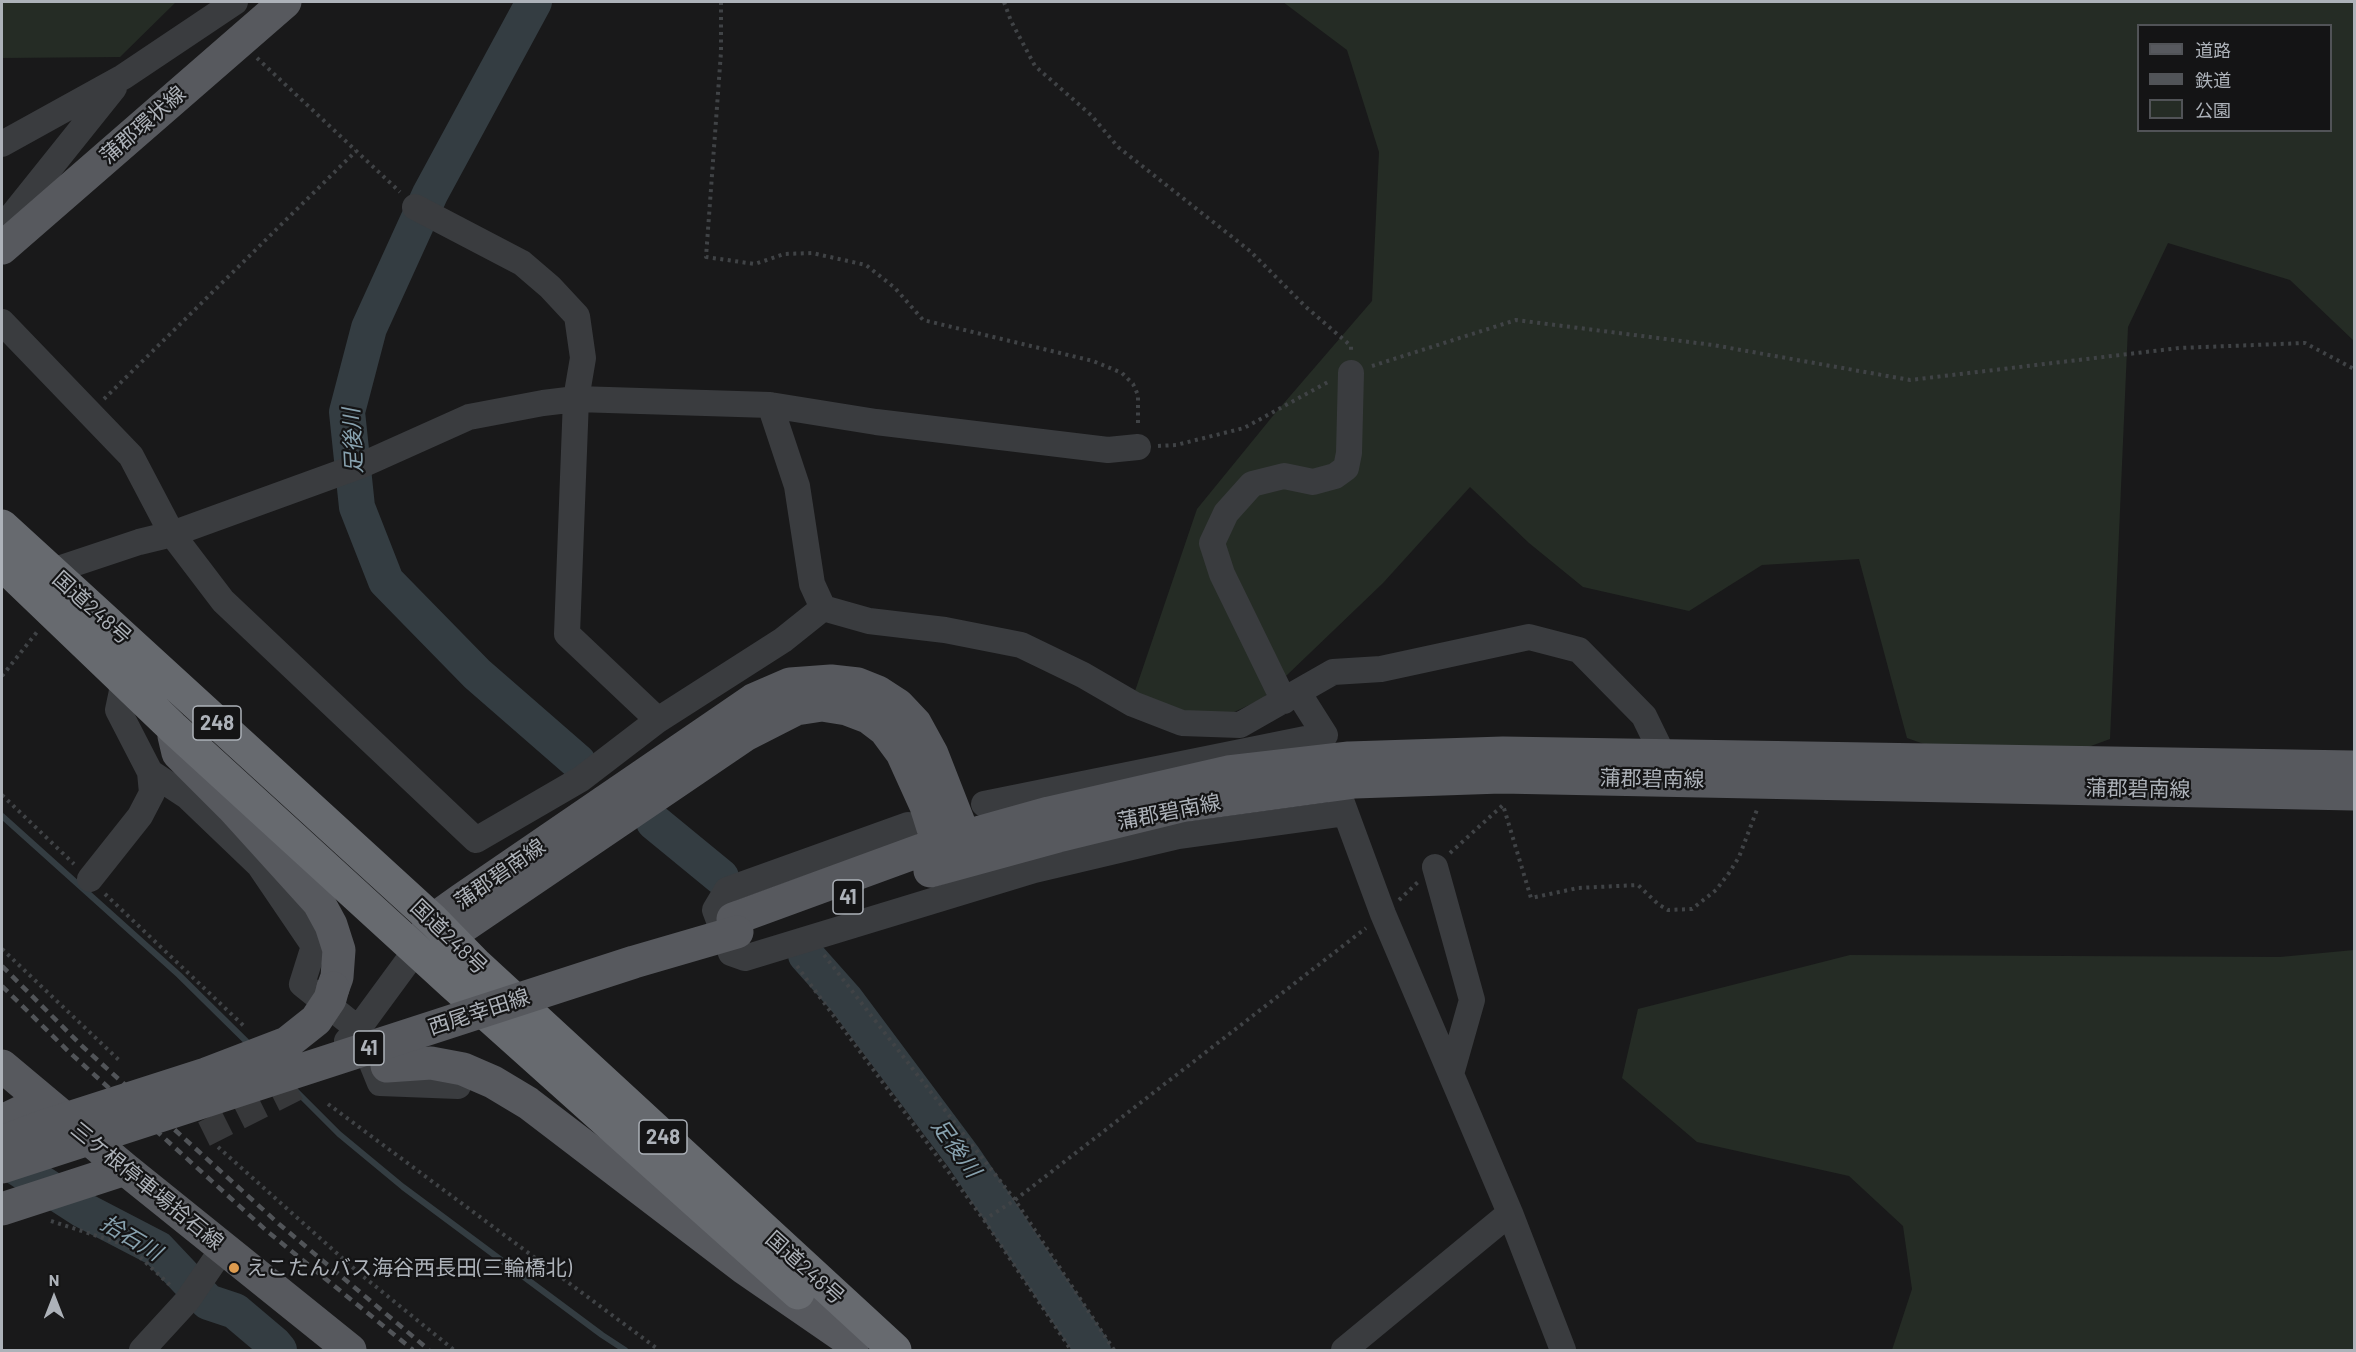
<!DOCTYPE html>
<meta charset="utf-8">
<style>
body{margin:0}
#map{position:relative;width:2356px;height:1352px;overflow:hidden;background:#19191a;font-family:Barlow,"Noto Sans JP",sans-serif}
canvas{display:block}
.frame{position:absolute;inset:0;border:3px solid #adb2b9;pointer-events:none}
.legend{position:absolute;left:2137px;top:24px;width:195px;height:108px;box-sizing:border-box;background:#141415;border:2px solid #515357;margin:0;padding:8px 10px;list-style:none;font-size:18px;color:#adb2b9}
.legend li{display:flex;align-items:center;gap:12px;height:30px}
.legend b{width:30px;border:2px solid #515357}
.north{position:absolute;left:24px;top:1268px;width:60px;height:60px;-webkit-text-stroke:4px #141415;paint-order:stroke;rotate:0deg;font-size:16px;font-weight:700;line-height:24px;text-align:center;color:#adb2b9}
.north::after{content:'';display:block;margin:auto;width:21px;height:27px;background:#adb2b9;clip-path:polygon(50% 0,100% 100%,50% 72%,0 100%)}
</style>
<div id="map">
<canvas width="2356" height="1352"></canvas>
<div class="frame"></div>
<ul class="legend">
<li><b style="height:8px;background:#57595e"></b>道路</li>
<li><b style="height:8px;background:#515458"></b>鉄道</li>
<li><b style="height:16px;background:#252c25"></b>公園</li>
</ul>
<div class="north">N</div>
</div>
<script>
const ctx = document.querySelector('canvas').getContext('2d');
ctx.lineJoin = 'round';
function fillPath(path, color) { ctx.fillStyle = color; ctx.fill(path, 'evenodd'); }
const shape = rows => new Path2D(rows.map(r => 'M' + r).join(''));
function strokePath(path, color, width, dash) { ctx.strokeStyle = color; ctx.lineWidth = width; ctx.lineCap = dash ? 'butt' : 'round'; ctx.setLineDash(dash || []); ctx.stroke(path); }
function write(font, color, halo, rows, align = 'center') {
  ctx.font = font + ' Barlow,"Noto Sans JP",sans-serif'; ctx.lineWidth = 4.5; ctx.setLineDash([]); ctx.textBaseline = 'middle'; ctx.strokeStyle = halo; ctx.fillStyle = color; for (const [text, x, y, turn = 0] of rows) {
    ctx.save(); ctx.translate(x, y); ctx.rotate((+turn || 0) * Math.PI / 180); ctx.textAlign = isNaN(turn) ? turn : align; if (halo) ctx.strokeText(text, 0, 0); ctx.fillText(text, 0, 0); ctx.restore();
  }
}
const green = shape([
 [2,2,176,2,120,57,2,58],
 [1283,2,2354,2,2354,341,2290,280,2168,243,2128,327,2110,739,2012,775,1907,738,1859,559,1762,565,1689,611,1583,587,1529,543,1470,487,1383,583,1262,699,1202,727,1134,694,1197,509,1272,417,1372,301,1379,152,1347,50],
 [2138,26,2330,26,2330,130,2138,130],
 [2354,950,2354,1350,1892,1350,1912,1289,1903,1226,1849,1176,1697,1142,1622,1078,1638,1009,1850,955,2280,957]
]);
const stream = shape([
 [2,816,179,975,250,1045],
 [289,1084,339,1134,403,1187,602,1335,625,1350]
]);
const river = shape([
 [534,2,430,194,369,328,347,412,357,507,386,581,477,674,578,762],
 [654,822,721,877],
 [806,955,846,1000,964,1158,1093,1350],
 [2,1158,83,1210,158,1249,208,1302,235,1311,274,1344,279,1350]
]);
const minorTunnel = shape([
 [204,1134,306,1083]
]);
const path = shape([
 [721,2,721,52,706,257,755,264,784,254,812,253,866,265,895,288,923,320,1093,361,1122,373,1133,384,1138,395,1138,426],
 [1004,2,1011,21,1035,66,1091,115,1118,147,1250,251,1306,307,1351,346,1351,351],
 [257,58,400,192],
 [1372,366,1516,320,1713,345,1910,380,2179,348,2305,343,2354,369],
 [104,399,356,151],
 [1158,446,1176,445,1244,428,1328,382],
 [2,676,37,632],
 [2,795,74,864],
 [1450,853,1503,805,1531,898,1578,888,1638,885,1658,904,1668,910,1692,909,1716,890,1729,873,1739,857,1758,807],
 [105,894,246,1028],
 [1399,900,1418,882],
 [2,949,121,1062],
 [824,955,1015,1200,1114,1350],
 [797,966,984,1220,1015,1200,1366,928],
 [328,1104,659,1350],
 [218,1147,359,1273,454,1350],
 [984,1220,1071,1350],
 [51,1221,128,1246,171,1286]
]);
const minor = shape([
 [2,144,123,77,235,2],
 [415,207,522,263,550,287,577,316,583,358,576,399,567,634,658,720],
 [2,228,114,88],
 [2,322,131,456,172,534,223,601,476,840,581,779,658,720,783,640,823,608],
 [770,405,797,486,812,584,823,608,869,621,945,630,1021,645,1083,675,1133,704,1182,723,1240,725,1333,672,1381,669,1529,637,1579,650,1644,716,1663,755],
 [52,571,139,542,172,534,362,465,469,417,543,403,576,399,770,405,876,422,1108,450,1138,447],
 [1284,701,1222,574,1212,543,1226,513,1252,484,1284,476,1313,482,1335,476,1346,468,1349,453,1351,373],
 [150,772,188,797,259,865,314,946,302,984,358,1029,380,1083,458,1086],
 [1342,803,1383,914,1510,1213,1563,1350],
 [984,804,1325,735,1299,694],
 [908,825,727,890,715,910,731,953,745,958,1034,870,1178,836,1345,813],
 [1435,867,1472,1000,1451,1074],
 [90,879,140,816,152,793,150,772,118,710,122,691,120,675],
 [347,1041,358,1029,416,950],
 [142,1350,187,1301,215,1260,226,1251],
 [1344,1350,1510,1213]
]);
const major = shape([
 [2,248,285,2],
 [174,736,178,753,232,807,319,903,331,925,339,950,337,977,333,988],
 [930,871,1058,836,1181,806,1355,782,1501,777,2354,794],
 [733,919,938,844,1049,813,1228,772,1349,758,1503,753,2354,767],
 [433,943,449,936,745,735,796,709,822,705,847,709,868,717,885,730,902,753,926,806,938,844,955,859],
 [419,945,433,920,461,900,753,700,790,684,831,681,858,684,878,692,898,705,915,723,932,754,964,836,960,857],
 [2,1066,125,1169,350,1350],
 [387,1066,431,1063,463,1069,493,1082,528,1103,744,1268,853,1343],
 [2,1121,44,1101],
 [2,1209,125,1169]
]);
const highway = shape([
 [2,526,433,920,477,965,895,1350],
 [2,564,172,727,453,984,798,1293]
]);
const rail = shape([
 [2,966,82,1046,279,1224,429,1350],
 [2,986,68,1051,268,1232,413,1350]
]);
const majorBridge = shape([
 [2,1142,44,1126,206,1074,287,1043,316,1020,330,999,333,988],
 [2,1167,634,962,737,932]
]);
const markers = [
 [234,1268,6,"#dd9b4f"]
];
const shields = [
 [217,723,48],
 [848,897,30],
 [369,1048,30],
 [663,1137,48]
];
const shieldNames = [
 ["248",217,723],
 ["41",848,897],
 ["41",369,1048],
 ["248",663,1137]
];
const streetNames = [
 ["蒲郡環状線",143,125,-41],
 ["国道248号",92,608,42],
 ["蒲郡碧南線",1652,779,1],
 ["蒲郡碧南線",2138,789,1],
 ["蒲郡碧南線",1169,812,-11],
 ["蒲郡碧南線",500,874,-35],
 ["国道248号",449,937,44],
 ["西尾幸田線",479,1012,-18],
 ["三ケ根停車場拾石線",147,1186,39],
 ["国道248号",805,1268,42]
];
const poiNames = [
 ["えこたんバス海谷西長田(三輪橋北)",246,1268]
];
const waterNames = [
 ["足後川",353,441,-93],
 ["足後川",956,1148,54],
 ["拾石川",131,1238,31]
];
fillPath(green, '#252c25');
strokePath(stream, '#343d42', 6);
strokePath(river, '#343d42', 36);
strokePath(minorTunnel, '#37383a', 26, [26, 13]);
strokePath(path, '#404346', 4, [3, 4.5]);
strokePath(minor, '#3a3c3f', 26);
strokePath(major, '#57595e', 33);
strokePath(highway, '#676a6f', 33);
strokePath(rail, '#515458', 4.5, [8, 6]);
strokePath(majorBridge, '#57595e', 33);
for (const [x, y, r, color] of markers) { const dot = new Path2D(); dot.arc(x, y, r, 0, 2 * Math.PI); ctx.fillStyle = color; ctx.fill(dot); strokePath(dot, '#141415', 2); }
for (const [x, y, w] of shields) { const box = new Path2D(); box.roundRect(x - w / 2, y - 17, w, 34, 4.5); ctx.fillStyle = '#141415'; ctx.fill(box); strokePath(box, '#adb2b9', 1.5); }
write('bold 20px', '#adb2b9', null, shieldNames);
write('21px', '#adb2b9', '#141415', streetNames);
write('21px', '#adb2b9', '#141415', poiNames, 'left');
write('italic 22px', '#88a2af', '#141415', waterNames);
</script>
